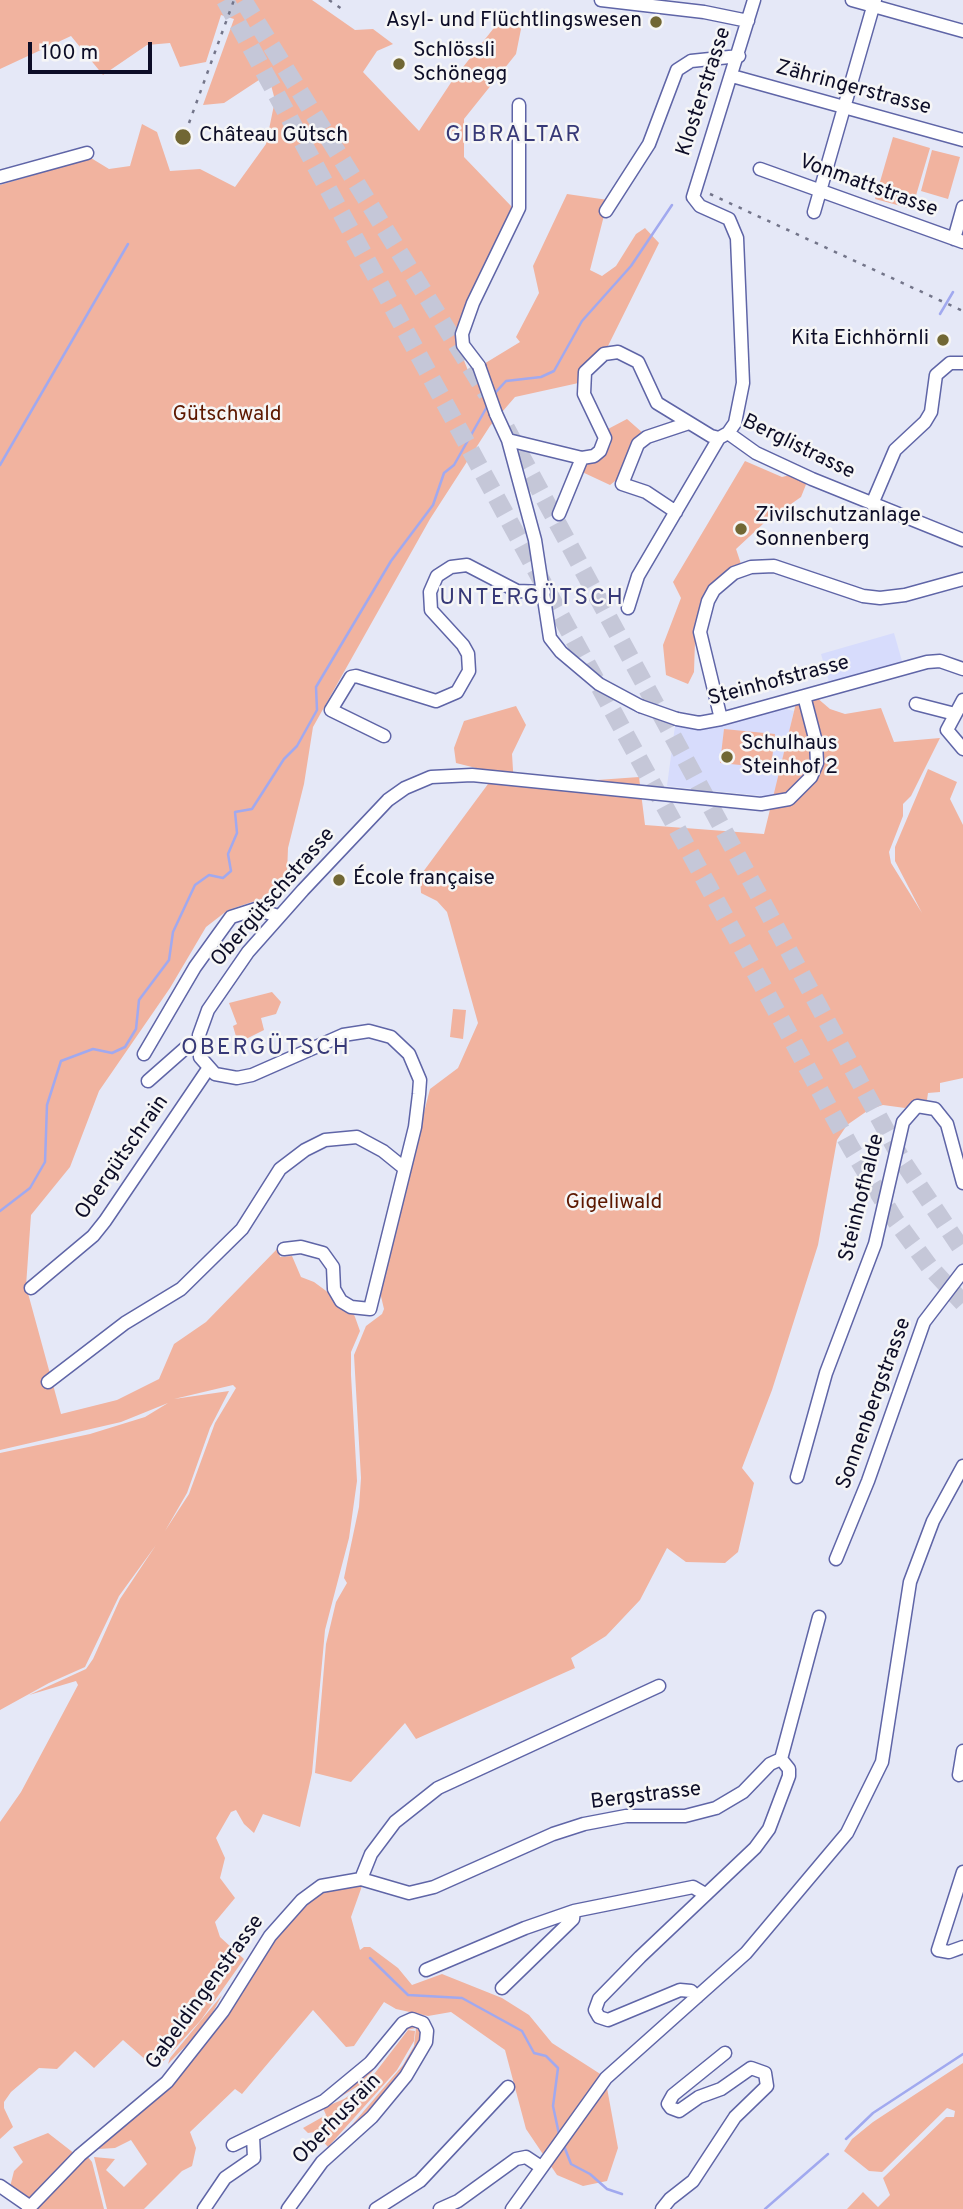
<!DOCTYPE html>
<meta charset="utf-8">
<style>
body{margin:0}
#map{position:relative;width:963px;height:2209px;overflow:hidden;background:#e5e8f7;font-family:Overpass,sans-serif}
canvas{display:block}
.scale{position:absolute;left:28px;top:42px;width:124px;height:32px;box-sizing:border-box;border:4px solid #0d0d27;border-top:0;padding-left:9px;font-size:21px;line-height:24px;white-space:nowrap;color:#0d0d27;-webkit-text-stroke:5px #f6f6f6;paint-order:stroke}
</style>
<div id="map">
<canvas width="963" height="2209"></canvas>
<div class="scale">100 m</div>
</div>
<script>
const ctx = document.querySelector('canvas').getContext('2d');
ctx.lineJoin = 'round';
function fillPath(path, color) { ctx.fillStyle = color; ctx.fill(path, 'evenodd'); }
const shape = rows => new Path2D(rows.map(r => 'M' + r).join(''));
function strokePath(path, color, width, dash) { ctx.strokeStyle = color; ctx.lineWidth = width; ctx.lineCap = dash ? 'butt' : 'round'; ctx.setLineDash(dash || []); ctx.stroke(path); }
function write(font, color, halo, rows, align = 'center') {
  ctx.font = font + ' Overpass,sans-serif'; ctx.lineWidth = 5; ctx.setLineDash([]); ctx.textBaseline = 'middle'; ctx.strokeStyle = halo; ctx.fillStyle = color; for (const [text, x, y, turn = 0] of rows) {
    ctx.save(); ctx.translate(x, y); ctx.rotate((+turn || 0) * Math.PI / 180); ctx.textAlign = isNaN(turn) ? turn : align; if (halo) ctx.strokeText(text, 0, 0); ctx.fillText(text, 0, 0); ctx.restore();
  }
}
const built = shape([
 [894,633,902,661,829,682,821,654],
 [782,708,794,711,774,797,667,786,675,726,705,729]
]);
const green = shape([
 [0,0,312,0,355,30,373,29,393,44,377,51,363,72,419,131,452,81,497,24,524,14,516,54,464,119,464,157,512,207,493,264,455,338,469,373,520,342,516,337,539,293,533,266,567,194,608,200,590,270,602,276,616,266,636,234,645,228,659,243,604,354,583,382,515,397,490,426,430,519,313,727,304,784,288,848,287,874,264,898,228,910,206,927,170,988,99,1091,70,1167,31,1215,26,1286,61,1414,117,1400,159,1379,174,1344,206,1322,278,1248,280,1257,292,1256,301,1277,314,1282,352,1310,355,1317,360,1331,351,1352,351,1375,357,1481,349,1538,325,1630,312,1773,300,1827,263,1814,254,1833,244,1824,236,1810,231,1812,216,1838,225,1858,220,1878,235,1898,215,1922,220,1937,244,1959,201,2020,156,2069,123,2040,94,2068,75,2051,57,2069,39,2068,11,2092,4,2102,4,2108,13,2127,0,2139,0,1822,21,1792,78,1685,76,1681,29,1695,86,1669,93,1659,120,1599,156,1545,119,1596,85,1667,49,1683,0,1710,0,1453,90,1434,145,1417,168,1403,121,1422,0,1450,0,185,91,158,109,169,130,166,142,124,157,132,170,171,200,169,235,187,266,144,275,100,268,74,224,103,203,105,234,19,221,15,206,62,180,67,170,43,147,45,103,75,71,36,0,69],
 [233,1385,236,1388,215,1423,189,1494,165,1531,187,1493,210,1428,229,1391,174,1399],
 [893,137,930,148,912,209,875,199],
 [932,150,960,157,948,199,921,191],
 [627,419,644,434,636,437,619,478,610,485,580,471,584,462,594,462,603,457,611,444,608,429],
 [745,461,782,477,790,475,807,482,801,497,764,523,736,549,741,564,701,611,695,641,694,672,688,684,666,675,663,645,681,598,673,582],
 [816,697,830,709,845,714,881,708,894,742,940,738,911,796,903,804,903,816,889,852,891,863,922,913,895,861,895,847,928,769,957,782,950,799,963,825,963,1078,940,1083,940,1092,928,1093,927,1100,916,1099,905,1108,883,1105,870,1109,847,1125,837,1140,818,1245,772,1390,742,1468,754,1483,738,1552,725,1563,686,1562,667,1548,640,1600,606,1636,571,1658,575,1668,416,1739,405,1723,351,1782,315,1773,326,1644,336,1602,347,1583,344,1578,359,1507,361,1478,354,1355,366,1326,382,1314,384,1309,379,1288,430,1089,458,1068,478,1023,447,912,437,901,421,893,420,876,488,784,488,771,456,763,454,748,464,721,516,706,526,725,512,754,514,786,639,777,645,825,764,834,797,699],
 [724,729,775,734,771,768,720,763],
 [272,992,281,1002,276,1014,261,1018,264,1030,246,1039,237,1040,233,1026,237,1024,229,1003],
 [453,1009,466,1010,463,1039,450,1037],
 [354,1884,362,1886,351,1917,360,1950,364,1947,370,1947,398,1968,412,1985,442,1974,502,1998,529,2015,552,2043,605,2077,618,2148,607,2181,583,2186,557,2175,526,2129,505,2050,451,2012,428,2016,396,2009,384,2002,354,2046,346,2047,313,2010,242,2094,235,2089,190,2132,196,2148,192,2166,182,2171,144,2209,107,2209,94,2157,115,2159,106,2170,124,2187,147,2164,131,2140,115,2148,98,2149,170,2085,268,1944,301,1908,323,1890],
 [222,1995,206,2025,168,2064,170,2058],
 [414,2025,422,2032,411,2061,375,2107,340,2139,403,2065,414,2046,416,2028,406,2030,363,2083,329,2104,407,2027],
 [408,2030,415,2031,414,2041,397,2070,328,2147,315,2132,308,2133,303,2128,326,2115,323,2108,344,2099,368,2082],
 [963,2063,963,2209,847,2209,863,2192,878,2207,890,2195,883,2178,946,2117,954,2117,955,2111,947,2108,882,2172,869,2171,844,2151,852,2139,873,2122],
 [48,2133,75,2154,30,2200,10,2187,14,2171,23,2162,13,2147],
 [88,2157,92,2162,104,2209,33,2209]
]);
const stream = shape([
 [940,314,953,292],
 [495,393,506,381,541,377,554,371,582,321,631,266,672,205],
 [0,465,128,244],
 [0,1211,30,1188,45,1162,47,1105,61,1061,93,1049,112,1053,125,1047,136,1029,139,1000,169,960,173,932,195,885,209,875,223,878,231,871,228,854,237,833,235,812,252,809,284,759,297,746,317,710,316,687,391,561,433,505,444,473,454,465,488,405],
 [370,1958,408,1995,462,1998,522,2031,534,2053,546,2056,558,2068,553,2106,559,2134],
 [846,2139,873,2113,963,2054],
 [564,2146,571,2164,590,2174,607,2189,622,2194],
 [765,2209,828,2154]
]);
const highwayTunnel = shape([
 [225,0,851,1148,895,1220,929,1266,963,1303],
 [243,0,487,394],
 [506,428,903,1162,963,1251]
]);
const minor = shape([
 [601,0,704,12,748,21],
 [852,0,963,31],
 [732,76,963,140],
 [760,169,963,242],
 [0,177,87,153],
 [606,211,649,144,677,70,691,61,739,56],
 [814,212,875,0],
 [954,239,963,207],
 [479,366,463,345,462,334,473,303,519,208,519,105],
 [496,414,508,440,535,540,550,638,561,652,599,684,640,706],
 [728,433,735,423,743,383,737,238,729,219,700,206,693,197,754,0],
 [728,433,756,453,812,479,963,540],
 [508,440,582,458,594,456,600,451,605,438,584,394,585,372,604,354,618,352,638,362,657,403,711,436,719,438,728,433],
 [872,504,895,450,925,422,931,412,936,375,950,363,963,363],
 [676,512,646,492,622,484,638,444,647,437,689,423],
 [559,514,582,458],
 [628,608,638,576,719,438],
 [963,700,947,730,963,749],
 [916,704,955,714],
 [677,719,699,723,721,719,927,662,940,661,963,669],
 [721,719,700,632,708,601,714,590,734,573,751,567,774,566,863,596,880,598,905,595,963,579],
 [384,736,331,710,351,677,356,676,436,701,457,692,469,671,468,654,463,645,431,610,430,592,437,576,451,567,467,565,517,591,544,592],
 [144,1054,195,967,231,917,256,909,278,916],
 [148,1081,190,1044,198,1041],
 [284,1249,301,1247,323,1253,333,1267,334,1289,341,1301,351,1307,370,1309,415,1127,419,1094,420,1080,409,1054,391,1037,369,1031,343,1035,252,1075,237,1078,215,1074,200,1057,199,1035,208,1010,248,952,303,890,388,800,405,788,431,777,472,775,761,804,789,799,811,777,817,763,816,742,804,696],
 [31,1288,93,1236,105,1221,208,1069],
 [48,1382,125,1323,181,1289,242,1229,280,1169,305,1150,325,1140,357,1137,383,1151,404,1168],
 [797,1477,826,1373,875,1244,903,1122,917,1106,935,1109,947,1124,963,1183],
 [836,1559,868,1481,924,1322,963,1271],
 [781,1759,819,1617],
 [959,1775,963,1751],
 [963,1872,938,1950,949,1952,963,1947],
 [361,1879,371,1854,395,1822,438,1788,659,1686],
 [426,1970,525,1928,574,1911,693,1887,705,1894],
 [502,1988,573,1919,574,1911],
 [697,1997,691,1991,680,1990,608,2020,599,2017,595,2010,599,1999,640,1957,755,1848,769,1829,789,1776,789,1769,781,1759],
 [233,2145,324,2101,370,2063,403,2023,412,2019,423,2023,427,2031,426,2042,406,2076,372,2117,322,2162,288,2209],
 [0,2186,29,2206],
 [28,2209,80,2155,167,2082,223,2011,270,1936,302,1900,321,1886,361,1879,409,1893,434,1887,553,1834,584,1824,626,1816,685,1816,716,1808,743,1792,770,1764,781,1759],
 [204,2209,225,2178,254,2158,253,2136],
 [376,2209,420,2181,508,2087],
 [440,2209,458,2201,516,2159,526,2157,541,2167],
 [512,2209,606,2078,746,1953,847,1833,882,1762,910,1582,933,1521,963,1466],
 [662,2209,670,2199,693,2181,735,2117,767,2086,765,2073,751,2068,721,2089,699,2097,679,2111,671,2108,668,2104,673,2095,725,2053]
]);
const rail = shape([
 [329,0,346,12],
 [189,123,234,0],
 [710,194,963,311]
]);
const minorBridge = shape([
 [479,366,496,414],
 [640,706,677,719]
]);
const markers = [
 [656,22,7,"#716734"],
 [399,64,7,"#716734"],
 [183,137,9,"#716734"],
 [943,340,7,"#716734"],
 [741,529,7,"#716734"],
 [727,757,7,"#716734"],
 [339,880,7,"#716734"]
];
const poiNames = [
 ["Asyl- und Flüchtlingswesen",642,22,"right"],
 ["Schlössli",413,52],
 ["Schönegg",413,76],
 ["Château Gütsch",199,137],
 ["Kita Eichhörnli",929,340,"right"],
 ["Zivilschutzanlage",755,517],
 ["Sonnenberg",755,541],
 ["Schulhaus",741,745],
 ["Steinhof 2",741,769],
 ["École française",353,880]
];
const streetNames = [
 ["Zähringerstrasse",853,89,15],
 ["Klosterstrasse",705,92,-72],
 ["Vonmattstrasse",868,187,20],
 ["Berglistrasse",798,448,26],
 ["Steinhofstrasse",779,682,-15],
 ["Obergütschstrasse",274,898,-49],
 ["Obergütschrain",123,1158,-55],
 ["Steinhofhalde",863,1198,-76],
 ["Sonnenbergstrasse",875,1404,-70],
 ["Bergstrasse",646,1797,-7],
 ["Gabeldingenstrasse",206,1993,-54],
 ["Oberhusrain",338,2120,-46]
];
const parkNames = [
 ["Gütschwald",227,416],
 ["Gigeliwald",614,1204]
];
const neighbourhoodNames = [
 ["GIBRALTAR",514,136],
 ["UNTERGÜTSCH",532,599],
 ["OBERGÜTSCH",266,1049]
];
fillPath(built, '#d7dcfc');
fillPath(green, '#f1b39f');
strokePath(stream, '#a1a9ef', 2.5);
strokePath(highwayTunnel, '#c5c7d8', 18, [18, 9]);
strokePath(minor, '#5f65a7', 15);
strokePath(minor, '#fff', 12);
strokePath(rail, '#73758a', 2.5, [3.5, 7]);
strokePath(minorBridge, '#5f65a7', 15, []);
strokePath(minorBridge, '#fff', 12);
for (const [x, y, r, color] of markers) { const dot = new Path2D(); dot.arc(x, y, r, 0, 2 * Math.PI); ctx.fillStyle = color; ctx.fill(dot); strokePath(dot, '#f6f6f6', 2.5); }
write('21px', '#0d0d27', '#f6f6f6', poiNames, 'left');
write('21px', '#0d0d27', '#f6f6f6', streetNames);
write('21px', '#5d1800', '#f6f6f6', parkNames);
ctx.letterSpacing = '2px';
write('23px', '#373977', '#f6f6f6', neighbourhoodNames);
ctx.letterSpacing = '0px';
</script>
